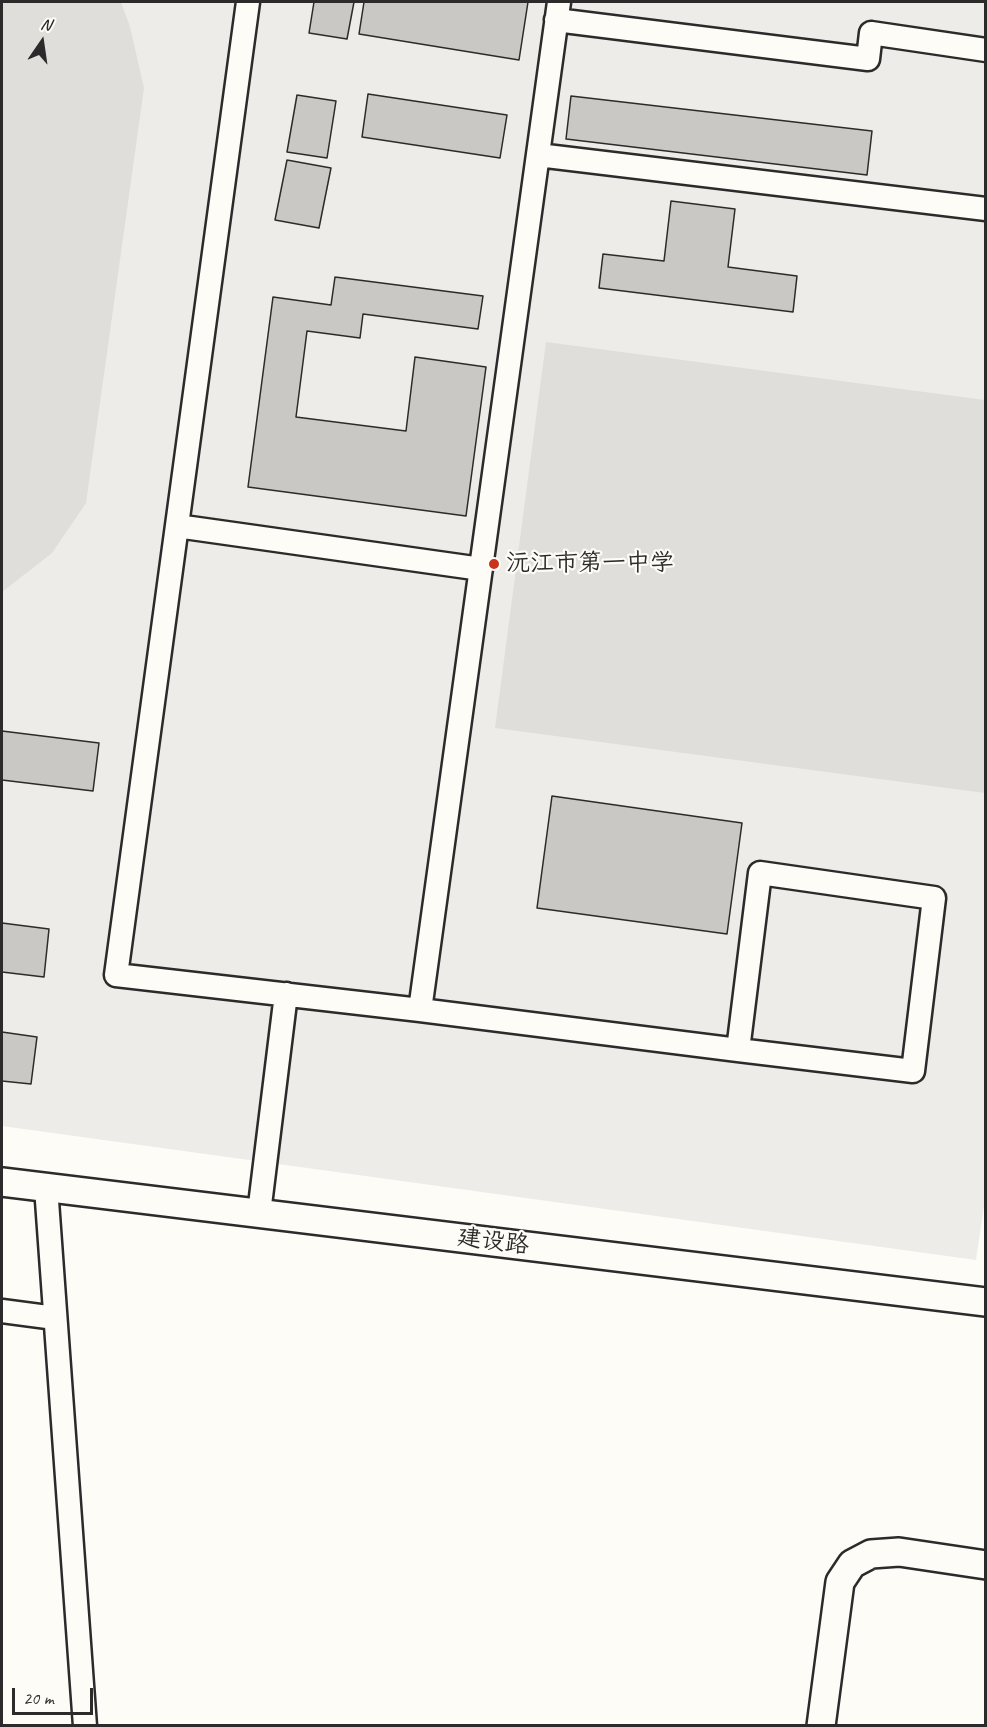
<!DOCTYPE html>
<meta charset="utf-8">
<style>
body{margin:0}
#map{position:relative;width:987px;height:1727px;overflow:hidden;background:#fdfcf7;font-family:Caveat,sans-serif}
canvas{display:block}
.frame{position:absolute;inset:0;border:3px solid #2b2b2b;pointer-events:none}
.north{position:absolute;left:12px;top:12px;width:60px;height:60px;-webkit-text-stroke:4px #fdfcf7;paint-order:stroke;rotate:13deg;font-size:16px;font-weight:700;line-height:24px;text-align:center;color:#2b2b2b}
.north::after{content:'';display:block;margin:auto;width:21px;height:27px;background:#2b2b2b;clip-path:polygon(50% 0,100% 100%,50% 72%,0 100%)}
.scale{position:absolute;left:12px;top:1688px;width:81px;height:27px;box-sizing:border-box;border:3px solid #2b2b2b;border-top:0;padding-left:8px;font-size:18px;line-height:21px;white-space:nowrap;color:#2b2b2b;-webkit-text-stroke:4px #fdfcf7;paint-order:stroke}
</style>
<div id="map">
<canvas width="987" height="1727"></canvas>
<div class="frame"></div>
<div class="north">N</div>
<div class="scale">20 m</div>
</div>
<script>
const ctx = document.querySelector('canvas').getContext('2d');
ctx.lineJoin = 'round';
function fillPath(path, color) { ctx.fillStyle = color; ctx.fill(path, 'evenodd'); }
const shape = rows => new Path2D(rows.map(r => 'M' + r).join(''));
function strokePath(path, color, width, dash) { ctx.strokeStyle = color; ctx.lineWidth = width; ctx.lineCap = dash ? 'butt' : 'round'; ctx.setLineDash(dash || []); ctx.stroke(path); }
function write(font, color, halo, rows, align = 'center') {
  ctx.font = font + ' Caveat,"LXGW WenKai TC",sans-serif'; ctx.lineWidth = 4.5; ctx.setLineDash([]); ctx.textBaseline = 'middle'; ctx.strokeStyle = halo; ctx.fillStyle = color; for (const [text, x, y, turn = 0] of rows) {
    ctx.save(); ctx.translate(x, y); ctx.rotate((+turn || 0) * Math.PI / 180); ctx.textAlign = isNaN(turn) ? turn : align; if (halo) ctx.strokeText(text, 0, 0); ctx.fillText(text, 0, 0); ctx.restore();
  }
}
const built = shape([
 [2,2,985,2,986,1192,976,1260,2,1126]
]);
const green = shape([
 [2,2,121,2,130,27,144,88,86,503,52,553,2,592],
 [546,342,985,400,985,793,495,728]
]);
const building = shape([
 [314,2,354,2,347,39,309,33,314,2],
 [364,2,528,2,519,60,359,34,364,2],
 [368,94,507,115,500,158,362,137,368,94],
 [297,95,336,101,327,158,287,152,297,95],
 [571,96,872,131,867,175,566,139,571,96],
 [287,160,331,168,319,228,275,220,287,160],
 [671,201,735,209,728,267,797,276,793,312,599,288,603,254,664,261,671,201],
 [335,277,483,296,478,329,363,314,360,338,307,331,296,417,406,431,415,357,486,367,466,516,248,487,273,297,331,305,335,277],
 [2,731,99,743,93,791,2,780,2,731],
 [552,796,742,823,727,934,537,908,552,796],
 [2,923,49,929,44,977,2,972,2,923],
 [2,1032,37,1037,31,1084,2,1081,2,1032]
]);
const minor = shape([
 [248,2,116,975,420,1010],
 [559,2,420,1010,738,1050,913,1071,934,898,760,873,738,1050],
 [556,20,868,59,871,33,986,50],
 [538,155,986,209],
 [177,526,481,569],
 [46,1187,85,1726],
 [259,1213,286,994],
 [2,1311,55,1318]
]);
const tertiary = shape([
 [2,1182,986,1302],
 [821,1726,840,1582,852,1564,871,1554,899,1552,986,1565]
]);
const markers = [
 [494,564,6,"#c8321e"]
];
const poiNames = [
 ["沅江市第一中学",506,564]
];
const streetNames = [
 ["建设路",493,1242,7]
];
fillPath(built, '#edece8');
fillPath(green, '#dfdeda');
fillPath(building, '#c9c8c4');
strokePath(building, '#2b2b2b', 1.5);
strokePath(minor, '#2b2b2b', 27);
strokePath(tertiary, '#2b2b2b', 32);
strokePath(minor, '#fdfcf7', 22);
strokePath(tertiary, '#fdfcf7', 27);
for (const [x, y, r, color] of markers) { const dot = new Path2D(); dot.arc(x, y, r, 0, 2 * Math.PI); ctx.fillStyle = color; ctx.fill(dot); strokePath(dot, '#fdfcf7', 2); }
write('24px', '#2b2b2b', '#fdfcf7', poiNames, 'left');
write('24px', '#2b2b2b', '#fdfcf7', streetNames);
</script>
